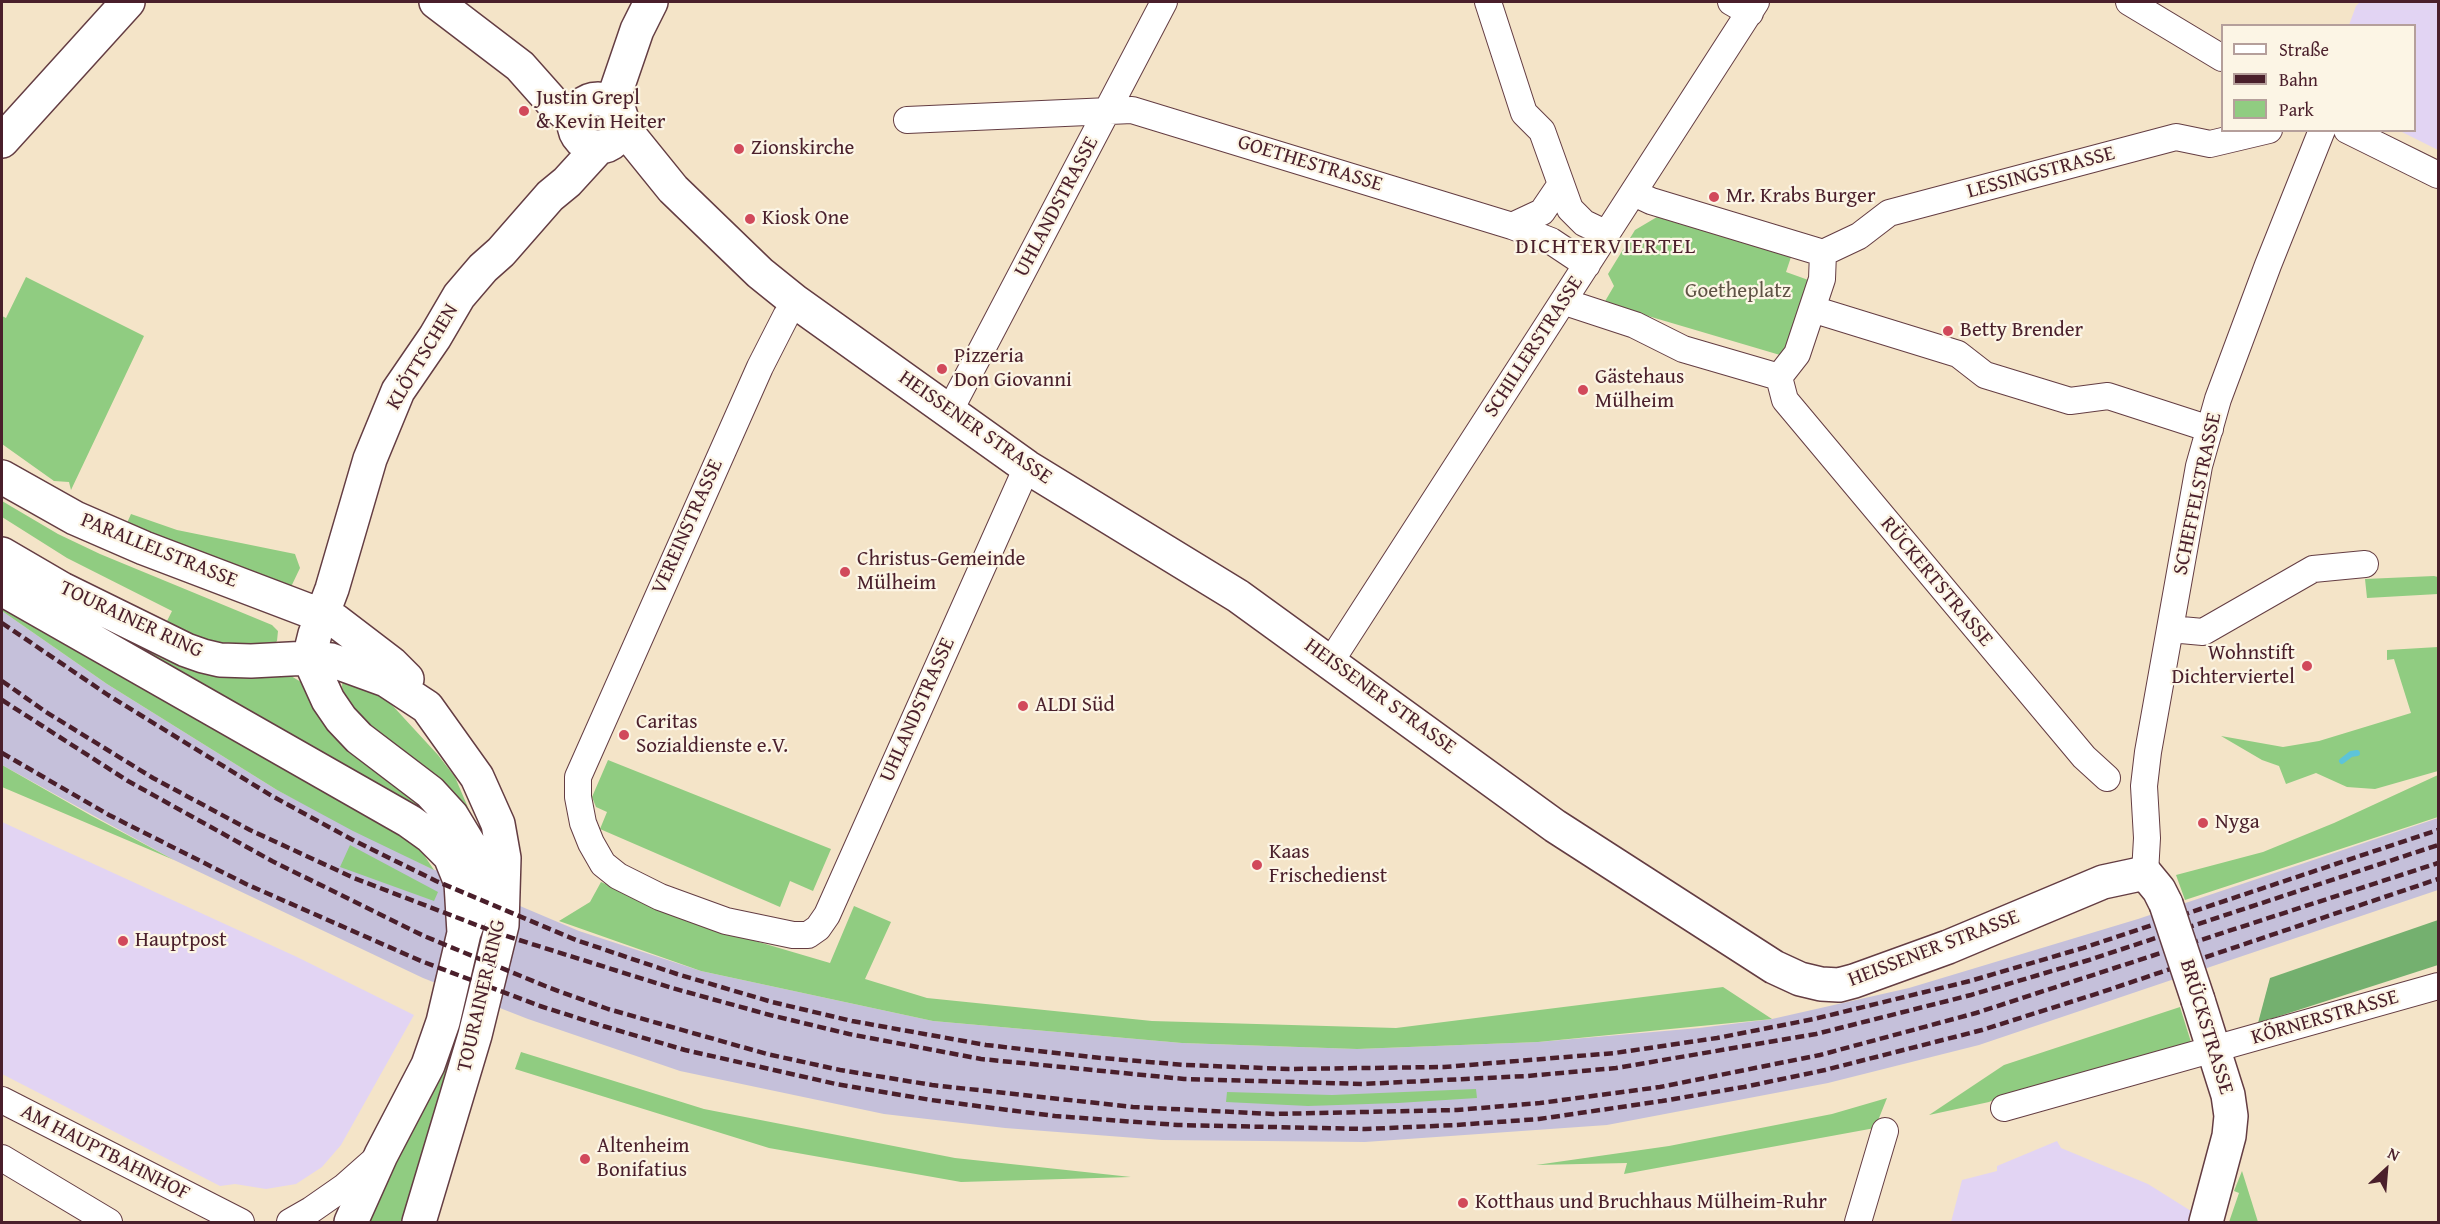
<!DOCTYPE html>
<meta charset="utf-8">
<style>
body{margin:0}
#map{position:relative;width:2440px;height:1224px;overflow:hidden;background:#f4e4c8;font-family:"Gentium Book Plus",serif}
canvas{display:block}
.frame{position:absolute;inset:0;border:3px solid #4a1f2b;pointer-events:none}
.legend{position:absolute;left:2221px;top:24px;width:195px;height:108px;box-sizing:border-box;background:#fcf5e5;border:2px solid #b59f9b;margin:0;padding:8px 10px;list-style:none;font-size:18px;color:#4a1f2b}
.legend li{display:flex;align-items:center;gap:12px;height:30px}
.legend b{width:30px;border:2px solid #b59f9b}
.north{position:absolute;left:2356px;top:1140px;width:60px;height:60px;-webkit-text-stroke:4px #fcf5e5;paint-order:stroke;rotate:26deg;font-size:16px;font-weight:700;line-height:24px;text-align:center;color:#4a1f2b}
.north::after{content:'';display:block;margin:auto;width:21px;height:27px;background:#4a1f2b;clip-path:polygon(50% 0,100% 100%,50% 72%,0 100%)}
</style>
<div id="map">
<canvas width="2440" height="1224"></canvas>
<div class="frame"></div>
<ul class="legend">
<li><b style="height:8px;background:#fff"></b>Straße</li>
<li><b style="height:8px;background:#4a1f2b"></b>Bahn</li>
<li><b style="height:16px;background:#90cc81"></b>Park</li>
</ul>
<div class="north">N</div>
</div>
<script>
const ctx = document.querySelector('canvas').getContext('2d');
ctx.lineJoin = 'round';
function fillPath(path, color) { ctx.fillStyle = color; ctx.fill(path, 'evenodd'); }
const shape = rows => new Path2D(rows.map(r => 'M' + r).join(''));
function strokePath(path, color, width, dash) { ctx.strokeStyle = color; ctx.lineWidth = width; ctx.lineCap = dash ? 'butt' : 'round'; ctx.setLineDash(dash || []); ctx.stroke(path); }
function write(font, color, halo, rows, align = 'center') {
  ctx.font = font + ' "Gentium Book Plus",serif'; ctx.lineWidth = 4.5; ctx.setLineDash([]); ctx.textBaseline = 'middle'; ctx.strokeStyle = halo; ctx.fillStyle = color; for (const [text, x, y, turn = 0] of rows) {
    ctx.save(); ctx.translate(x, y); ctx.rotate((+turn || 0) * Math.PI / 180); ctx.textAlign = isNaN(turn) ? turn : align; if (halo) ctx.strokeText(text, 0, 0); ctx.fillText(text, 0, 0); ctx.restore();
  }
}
const built = shape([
 [2360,2,2438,2,2438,150,2400,131,2414,130,2414,26,2349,25,2356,6],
 [2,822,297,957,414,1015,341,1145,322,1167,296,1184,266,1189,235,1184,220,1186,2,1074],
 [2057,1141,2061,1148,2148,1184,2191,1211,2188,1222,1951,1222,1962,1180,1997,1171,1997,1166]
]);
const industrial = shape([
 [2,611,107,684,277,790,428,867,579,931,701,971,933,1021,1182,1043,1357,1049,1538,1042,1699,1028,1772,1019,1909,988,2138,919,2438,818,2438,890,1979,1045,1828,1083,1607,1125,1365,1142,1162,1140,1005,1128,884,1114,680,1071,528,1019,423,978,174,860,2,765]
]);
const green = shape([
 [1657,217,1791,257,1786,272,1814,282,1792,348,1780,355,1604,303,1614,286,1608,274,1635,230],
 [26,277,144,336,71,490,69,482,54,481,2,444,2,316,6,318],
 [2,501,58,534,100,554,272,625,278,631,277,641,273,645,216,647,166,623,172,611,67,558,2,517],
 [131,514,177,530,295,554,300,568,290,589,127,523],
 [2434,576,2438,577,2438,594,2367,598,2365,579],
 [2,604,376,814,420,849,434,870,353,831,277,790,107,684,2,611],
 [2438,647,2438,771,2375,789,2347,787,2316,773,2286,784,2279,766,2262,760,2221,736,2283,747,2319,741,2411,713,2394,659,2387,660,2387,650],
 [151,650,286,673,306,685,421,795,441,827,148,655],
 [343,675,380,692,438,755,455,777,478,831,364,723,346,699,342,687],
 [608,760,831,849,813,891,790,881,780,907,600,829,607,812,596,807,592,797],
 [2,765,90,815,174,860,2,787],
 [2438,775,2438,817,2185,900,2176,875,2263,852,2334,823],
 [350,845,438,892,434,901,340,867],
 [601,882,701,925,830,963,854,906,891,922,865,979,927,998,1152,1021,1396,1028,1723,987,1772,1019,1538,1042,1357,1049,1182,1043,933,1021,701,971,559,921,590,902],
 [2180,1007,2191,1042,2009,1093,1989,1102,1929,1115,2004,1065],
 [456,1032,465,1036,407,1222,367,1222],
 [521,1052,704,1109,955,1158,1131,1177,961,1182,769,1148,515,1069],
 [1476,1089,1477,1098,1398,1103,1308,1106,1226,1102,1227,1092,1332,1095],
 [1887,1098,1875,1128,1624,1174,1627,1163,1536,1165,1669,1146,1832,1114],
 [2242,1171,2258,1222,2229,1222,2239,1193,2234,1191]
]);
const forest = shape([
 [2438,920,2438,965,2258,1023,2270,978]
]);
const stream = shape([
 [2342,761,2351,754,2357,753]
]);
const street = shape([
 [1488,2,1524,113,1542,131,1570,209,1584,223,1607,234],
 [1731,2,1750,13],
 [2129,2,2222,58],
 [907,120,1132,110,1512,226,1551,241,1587,265],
 [2347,130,2438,175],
 [1634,193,1651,201,1823,253],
 [1512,226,1542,212,1561,184],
 [1823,253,1859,236,1889,213,2176,137,2210,144,2269,130],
 [796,302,786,316,760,367,578,777,578,797,583,823,591,843,603,864,618,876,660,897,726,921,793,935,808,935,818,928,827,915,1027,467],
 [1565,302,1635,325,1683,349,1779,377,1797,354,1822,279,1823,253],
 [1812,309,1958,354,1985,375,2070,401,2108,396,2210,429],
 [1779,377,1785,400,2084,757,2107,778],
 [949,412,1164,2],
 [2170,629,2203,632,2313,569,2365,564],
 [1331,661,1756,2],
 [2145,873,2147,838,2144,786,2148,752,2199,466,2218,399,2268,265,2322,130],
 [2,1100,241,1222],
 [2004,1108,2438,986],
 [2,1158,109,1222],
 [290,1222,311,1210,344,1187,378,1157],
 [1858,1222,1885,1131]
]);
const secondary = shape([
 [436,2,520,66,552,102,573,120],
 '574 123a24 24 0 1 1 48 0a24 24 0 1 1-48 0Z',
 [612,103,637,30,651,2],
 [622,126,673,189,760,273,796,302,1027,467,1238,596,1555,826,1774,967,1800,979,1821,984,1839,985,1854,981,1948,947,2103,882,2145,873,2159,890,2166,904],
 [2,141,128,2],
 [2,477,75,518,144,548,336,621,391,663,407,679],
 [2,554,62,589,186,650,203,656,220,660,251,661,309,658,331,660,386,680,427,707,477,777,498,824,504,858,502,925,475,1035,419,1222],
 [2,589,409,821,430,836,450,856,461,883,464,933,443,1022,428,1065,381,1155,351,1222],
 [464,933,476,901,479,869,469,844,452,816,430,792,359,738,341,719,328,700,309,658,315,634,332,589,370,459,398,391,435,337,459,296,483,268,501,252,550,196,567,182,599,147],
 [2198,1000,2228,1095,2231,1116,2229,1136,2206,1222]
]);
const rail = shape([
 [2,623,108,695,272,796,351,839,436,881,576,940,677,974,772,1002,852,1021,986,1045,1101,1058,1186,1065,1289,1069,1444,1067,1615,1053,1717,1038,1814,1019,1970,981,2083,948,2438,830],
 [2,681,46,712,153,778,250,830,354,878,500,934,672,988,770,1015,849,1034,981,1059,1184,1079,1362,1084,1527,1076,1616,1068,1816,1034,1971,995,2089,960,2438,845],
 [2,700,128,781,272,861,424,936,550,988,608,1009,767,1054,840,1070,932,1085,1133,1107,1273,1114,1457,1110,1540,1103,1660,1087,1820,1055,1976,1013,2438,863],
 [2,753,109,815,246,884,421,961,540,1006,603,1026,685,1050,836,1084,931,1100,1055,1116,1178,1125,1365,1129,1457,1125,1539,1119,1662,1101,1744,1087,1825,1070,1982,1030,2099,993,2438,879]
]);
const secondaryBridge = shape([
 [2166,904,2198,1000]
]);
const markers = [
 [524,111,6,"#d1495b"],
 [739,149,6,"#d1495b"],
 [1714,197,6,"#d1495b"],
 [750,219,6,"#d1495b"],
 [1948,331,6,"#d1495b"],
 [942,369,6,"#d1495b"],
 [1583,390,6,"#d1495b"],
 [845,572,6,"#d1495b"],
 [2307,666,6,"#d1495b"],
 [1023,706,6,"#d1495b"],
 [624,735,6,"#d1495b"],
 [2203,823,6,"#d1495b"],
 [1257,865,6,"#d1495b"],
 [123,941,6,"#d1495b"],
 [585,1159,6,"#d1495b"],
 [1463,1203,6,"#d1495b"]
];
const poiNames = [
 ["Justin Grepl",536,99],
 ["& Kevin Heiter",536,123],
 ["Zionskirche",751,149],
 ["Mr. Krabs Burger",1726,197],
 ["Kiosk One",762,219],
 ["Betty Brender",1960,331],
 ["Pizzeria",954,357],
 ["Don Giovanni",954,381],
 ["Gästehaus",1595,378],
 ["Mülheim",1595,402],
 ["Christus-Gemeinde",857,560],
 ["Mülheim",857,584],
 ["Wohnstift",2295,654,"right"],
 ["Dichterviertel",2295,678,"right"],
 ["ALDI Süd",1035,706],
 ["Caritas",636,723],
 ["Sozialdienste e.V.",636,747],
 ["Nyga",2215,823],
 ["Kaas",1269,853],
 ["Frischedienst",1269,877],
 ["Hauptpost",135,941],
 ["Altenheim",597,1147],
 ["Bonifatius",597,1171],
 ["Kotthaus und Bruchhaus Mülheim-Ruhr",1475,1203]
];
const streetNames = [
 ["GOETHESTRASSE",1310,164,17],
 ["LESSINGSTRASSE",2041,173,-15],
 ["UHLANDSTRASSE",1057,207,-62],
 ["SCHILLERSTRASSE",1534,347,-57],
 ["KLÖTTSCHEN",423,357,-59],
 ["HEISSENER STRASSE",975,428,35],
 ["SCHEFFELSTRASSE",2198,494,-78],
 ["VEREINSTRASSE",688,527,-66],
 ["PARALLELSTRASSE",159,551,22],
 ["RÜCKERTSTRASSE",1936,582,50],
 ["TOURAINER RING",131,620,25],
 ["HEISSENER STRASSE",1380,697,36],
 ["UHLANDSTRASSE",918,710,-66],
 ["HEISSENER STRASSE",1934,949,-21],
 ["TOURAINER RING",482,996,-77],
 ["KÖRNERSTRASSE",2325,1018,-16],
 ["BRÜCKSTRASSE",2206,1027,73],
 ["AM HAUPTBAHNHOF",105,1153,27]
];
const parkNames = [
 ["Goetheplatz",1738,292]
];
const neighbourhoodNames = [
 ["DICHTERVIERTEL",1606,247]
];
fillPath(built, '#e2d4f3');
fillPath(industrial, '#c5c0da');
fillPath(green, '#90cc81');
fillPath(forest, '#74b06f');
strokePath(stream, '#5dc4d9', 6);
strokePath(street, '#643d43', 28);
strokePath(secondary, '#643d43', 36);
strokePath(street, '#fff', 26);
strokePath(secondary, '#fff', 33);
strokePath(rail, '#4a1f2b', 4.5, [9, 4.5]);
strokePath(secondaryBridge, '#643d43', 36, []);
strokePath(secondaryBridge, '#fff', 33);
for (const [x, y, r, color] of markers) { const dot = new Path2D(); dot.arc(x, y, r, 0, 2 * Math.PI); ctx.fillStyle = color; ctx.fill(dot); strokePath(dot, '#fcf5e5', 2); }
write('21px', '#4a1f2b', '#fcf5e5', poiNames, 'left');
write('21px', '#4a1f2b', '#fcf5e5', streetNames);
write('21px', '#5f5345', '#fcf5e5', parkNames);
ctx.letterSpacing = '1.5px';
write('22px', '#4a1f2b', '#fcf5e5', neighbourhoodNames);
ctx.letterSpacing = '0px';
</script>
